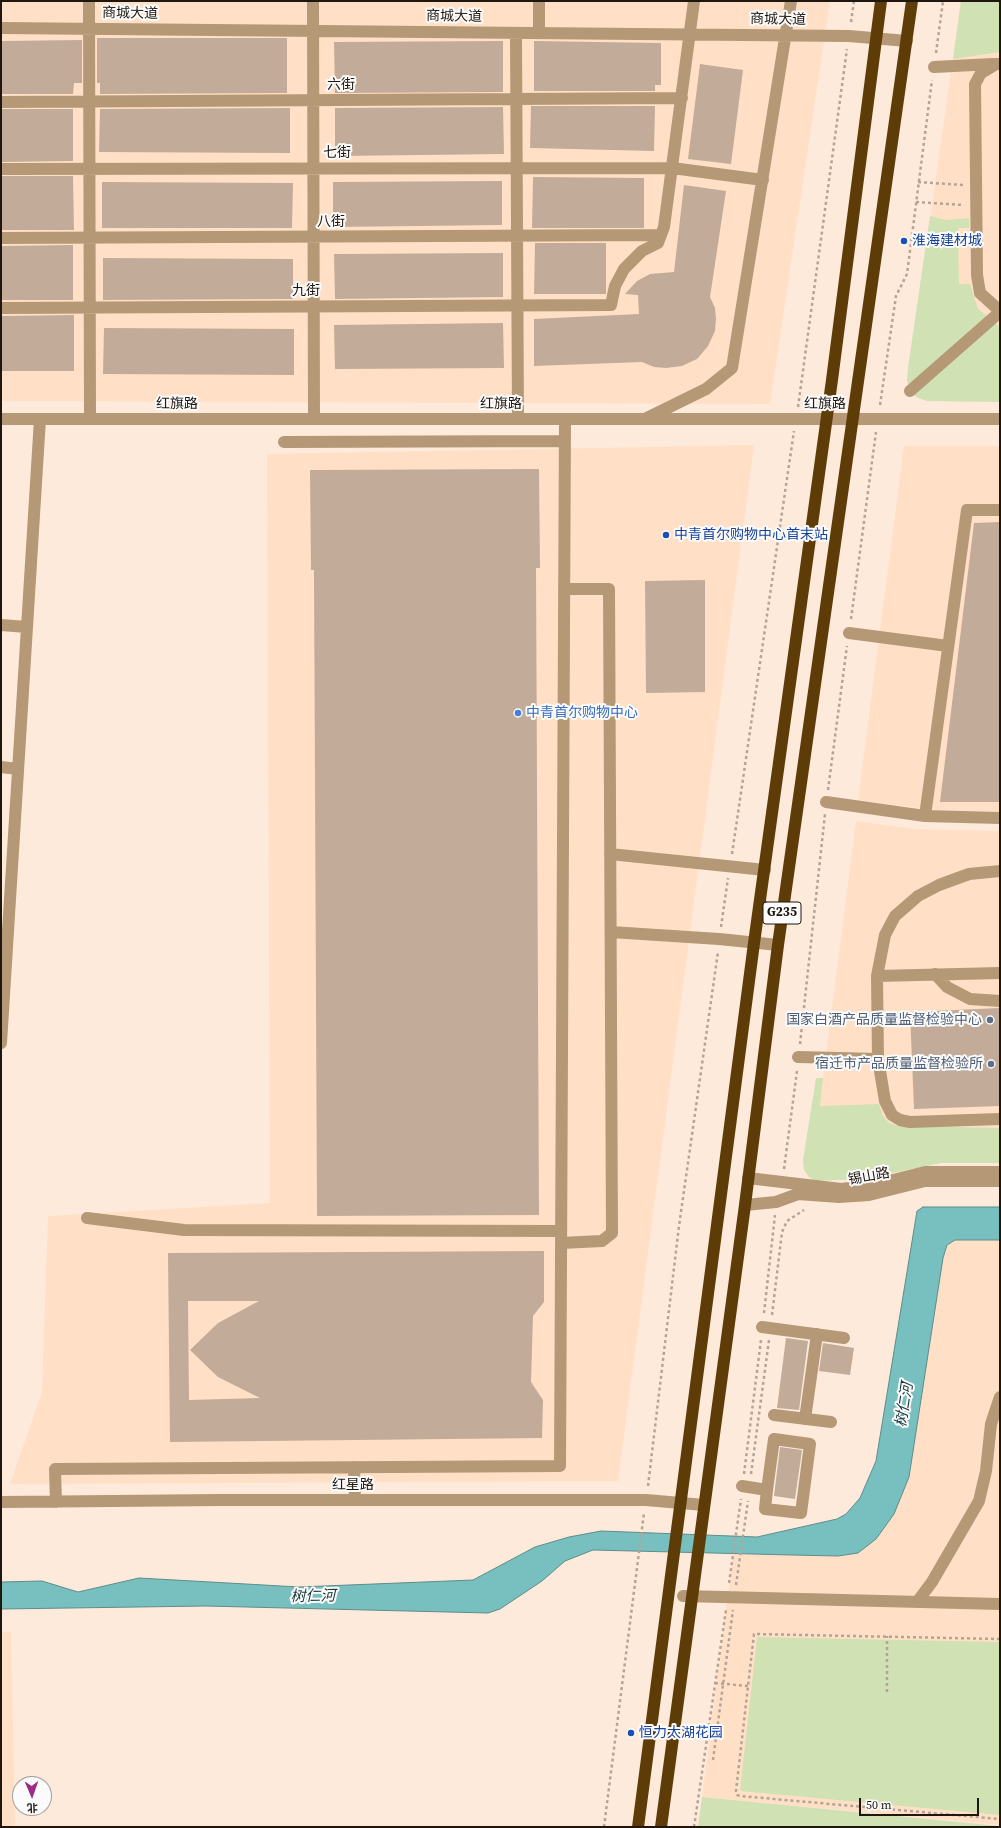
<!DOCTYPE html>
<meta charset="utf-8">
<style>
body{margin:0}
#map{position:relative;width:1001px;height:1828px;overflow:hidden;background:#feeada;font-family:"Source Serif 4","Noto Sans SC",serif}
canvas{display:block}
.frame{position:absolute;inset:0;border:2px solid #1e160f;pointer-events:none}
.north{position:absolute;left:12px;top:1776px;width:40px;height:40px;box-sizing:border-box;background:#fbfbfb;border:1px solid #a39f9d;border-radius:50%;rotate:178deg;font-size:11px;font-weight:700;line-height:16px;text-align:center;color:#1e160f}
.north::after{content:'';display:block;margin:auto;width:14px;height:18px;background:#9b2c8b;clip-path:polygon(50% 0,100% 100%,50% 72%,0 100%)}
.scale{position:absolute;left:859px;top:1798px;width:120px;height:18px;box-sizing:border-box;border:2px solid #1e160f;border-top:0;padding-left:5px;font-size:12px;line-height:14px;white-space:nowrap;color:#1e160f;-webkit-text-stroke:3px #fbfbfb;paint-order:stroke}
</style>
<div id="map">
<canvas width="1001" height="1828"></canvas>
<div class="frame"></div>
<div class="north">北</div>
<div class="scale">50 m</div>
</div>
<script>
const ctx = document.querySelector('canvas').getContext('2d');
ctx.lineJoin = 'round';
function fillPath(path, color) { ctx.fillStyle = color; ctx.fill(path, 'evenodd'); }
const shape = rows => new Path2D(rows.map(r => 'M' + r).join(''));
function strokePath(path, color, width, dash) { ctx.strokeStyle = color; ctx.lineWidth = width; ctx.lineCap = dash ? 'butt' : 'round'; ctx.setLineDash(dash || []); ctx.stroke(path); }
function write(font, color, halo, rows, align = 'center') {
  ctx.font = font + ' "Source Serif 4","Noto Sans SC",serif'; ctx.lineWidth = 4; ctx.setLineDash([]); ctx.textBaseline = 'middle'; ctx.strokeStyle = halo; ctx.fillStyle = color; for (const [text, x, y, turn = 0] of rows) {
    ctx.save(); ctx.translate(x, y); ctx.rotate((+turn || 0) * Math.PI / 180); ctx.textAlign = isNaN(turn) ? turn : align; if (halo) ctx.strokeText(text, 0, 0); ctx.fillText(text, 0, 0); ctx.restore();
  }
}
const built = shape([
 [1,1,830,1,770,404,1,401],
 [961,1,1000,1,1000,402,927,401,916,397,907,381],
 [754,445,618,1481,10,1484,42,1392,48,1216,270,1203,267,454],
 [904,446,1000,446,1000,812,935,810,858,800],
 [856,821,914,829,1000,831,1000,1134,816,1132],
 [955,1240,1000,1240,1000,1825,702,1797,733,1554,838,1556,858,1553,947,1245],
 [1,1632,11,1632,15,1827,1,1827]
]);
const green = shape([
 [961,1,1000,1,1000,52,953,59],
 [930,216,946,220,969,218,969,228,958,228,959,284,970,284,978,309,1000,327,1000,402,927,401,916,397,910,388,907,381,908,368],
 [816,1078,823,1078,820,1106,879,1104,883,1116,889,1123,897,1126,1000,1128,1000,1163,941,1163,863,1179,815,1181,809,1177,804,1170,803,1160],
 [757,1637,1000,1642,1000,1815,740,1791],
 [702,1797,1000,1826,1000,1827,698,1827]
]);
const water = shape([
 [923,1207,1000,1207,1000,1240,955,1240,947,1245,943,1258,909,1477,894,1514,876,1539,858,1553,838,1556,792,1555,593,1550,565,1561,542,1581,500,1609,488,1613,206,1606,1,1609,1,1582,42,1581,78,1592,139,1578,299,1587,473,1580,535,1547,569,1537,601,1531,757,1537,837,1519,846,1514,860,1498,876,1461,917,1211,923,1207]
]);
const building = shape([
 [97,38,287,38,287,93,100,94,100,83,97,83],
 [82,40,82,83,74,83,73,94,1,94,1,41],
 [503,41,503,92,335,93,334,42],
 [534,41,661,43,661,85,655,85,655,91,534,91],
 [700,64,743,70,731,164,688,159],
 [531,106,655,106,654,151,530,148],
 [503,107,504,154,335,156,335,108],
 [290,108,290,153,99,152,100,109],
 [1,109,73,109,73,161,1,162],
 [1,176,73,176,74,230,1,230],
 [533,177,644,178,644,228,532,228],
 [502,181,502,225,333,227,333,182],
 [102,182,293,183,292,228,102,228],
 [684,185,726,191,710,297,715,308,716,319,715,331,708,346,697,359,682,366,666,368,654,367,642,362,534,366,534,319,639,314,638,295,625,294,637,281,650,274,674,272],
 [535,243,606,243,606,294,534,294],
 [73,245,73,300,1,300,1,246],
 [503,253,503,297,335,299,334,254],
 [103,258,293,259,293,299,103,300],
 [74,315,74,371,1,371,1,316],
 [503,323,504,368,335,369,334,325],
 [104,328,294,329,294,375,103,374],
 [539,469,540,568,536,568,539,1215,317,1216,314,570,311,570,310,470],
 [1000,522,1000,802,940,802,974,523],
 [705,580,705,692,646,693,645,581],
 [1000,1008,1000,1106,914,1109,910,1012],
 [544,1251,544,1302,533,1316,531,1382,543,1400,542,1438,170,1442,168,1253],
 [188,1301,259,1301,218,1323,190,1350,218,1377,260,1398,189,1400],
 [786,1338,808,1341,799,1410,777,1408],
 [823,1343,854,1348,850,1375,819,1371],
 [780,1447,802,1450,795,1499,774,1496]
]);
const path = shape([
 [851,22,854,1],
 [936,53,943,1],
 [918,182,963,185],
 [916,202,963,205],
 [880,405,896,296,907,274,932,80],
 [798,407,847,49],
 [851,619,876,432],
 [828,790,847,646],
 [732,854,794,431],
 [721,927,728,878],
 [800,1044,825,814],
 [784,1169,797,1071],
 [764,1313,775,1215],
 [772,1315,782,1232,787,1221,804,1210],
 [744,1474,761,1340],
 [751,1474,769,1340],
 [648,1486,679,1226,718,952],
 [729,1583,741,1499],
 [736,1585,748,1501],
 [1000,1639,754,1634,736,1791,737,1795,740,1796,1000,1819],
 [715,1683,748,1686],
 [887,1692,887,1636],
 [713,1760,733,1610],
 [604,1827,644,1513],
 [694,1827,726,1610]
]);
const minor = shape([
 [89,1,90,419],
 [313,1,314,419],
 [539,1,539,33],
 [1,28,849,36,907,41],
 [516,33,518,419],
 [1000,64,996,64,981,73,975,84,977,275,980,293,1000,311],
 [934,67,993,64],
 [1,102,682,98],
 [1,169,672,168,763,180],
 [1,238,661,235],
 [1,308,611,305,615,286,624,269,642,251,658,243,664,227,694,1],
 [910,391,1000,312],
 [647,418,706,389,732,368,791,1],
 [1,419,1000,419],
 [284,442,565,441],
 [1,625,27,627],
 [849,633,948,646],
 [1,767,18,769],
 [826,802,925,816,1000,818],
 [925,816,967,510,1000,510],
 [610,854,765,870],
 [611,932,719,939,778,945],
 [935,974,947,987,970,999,1000,1001],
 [877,976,1000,973],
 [1,1043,40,419],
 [798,1057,878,1059,877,976,885,935,895,916,918,896,939,885,969,874,1000,871],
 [878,1059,885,1101,892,1115,900,1120,910,1122,1000,1119],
 [748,1178,841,1189,873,1185,925,1172,1000,1172],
 [745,1205,776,1202,798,1194,839,1197,869,1195,925,1181,1000,1181],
 [87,1218,184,1230,561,1231],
 [561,1243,602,1241,612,1233,609,589,564,589],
 [762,1327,844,1338],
 [774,1415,831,1422],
 [805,1419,817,1334],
 [354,1467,355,1500],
 [742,1486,767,1490,765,1509,801,1513,810,1444,774,1439,767,1490],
 [1,1502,221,1500,646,1500,704,1505],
 [56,1502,55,1469,560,1466,565,419],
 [683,1596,1000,1604],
 [917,1602,932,1582,979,1501,986,1471,991,1424,1000,1397]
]);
const highway = shape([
 [638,1827,754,943,832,380,881,1],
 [661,1827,745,1205,778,945,912,1]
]);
const markers = [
 [904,241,4,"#1a4fb4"],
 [666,535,4,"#1a4fb4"],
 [518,713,4,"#3f7fe0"],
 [990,1020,4,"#5c6f8a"],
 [991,1064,4,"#5c6f8a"],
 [631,1733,4,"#1a4fb4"]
];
const shields = [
 [782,913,38]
];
const shieldNames = [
 ["G235",782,913]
];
const streetNames = [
 ["商城大道",130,14,1],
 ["商城大道",454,17,1],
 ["商城大道",778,20,1],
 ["六街",341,85],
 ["七街",337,153],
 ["八街",331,222],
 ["九街",306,291],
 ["红旗路",177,404],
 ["红旗路",501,404],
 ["红旗路",825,404],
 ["锡山路",869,1177,-10],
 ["红星路",353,1485]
];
const transitNames = [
 ["淮海建材城",912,241],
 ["中青首尔购物中心首末站",674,535],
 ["恒力太湖花园",639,1733]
];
const shopNames = [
 ["中青首尔购物中心",526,713]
];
const serviceNames = [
 ["国家白酒产品质量监督检验中心",982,1020],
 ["宿迁市产品质量监督检验所",983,1064]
];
const waterNames = [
 ["树仁河",905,1405,-81],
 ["树仁河",313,1597,-1]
];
fillPath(built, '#ffe0c6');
fillPath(green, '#d0e1b4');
fillPath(water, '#78bfbf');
strokePath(water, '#5d8c8a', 1);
fillPath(building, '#c2ab98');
strokePath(path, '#b4a497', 2.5, [3, 3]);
strokePath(minor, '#b59875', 12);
strokePath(highway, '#5e3c07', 12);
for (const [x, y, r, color] of markers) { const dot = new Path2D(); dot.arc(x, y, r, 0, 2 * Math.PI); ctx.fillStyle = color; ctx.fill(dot); strokePath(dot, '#fbfbfb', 1.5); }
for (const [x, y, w] of shields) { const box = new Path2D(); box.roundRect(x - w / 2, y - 11, w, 22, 3); ctx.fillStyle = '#fbfbfb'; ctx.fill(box); strokePath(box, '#1e160f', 1); }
write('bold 13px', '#1e160f', null, shieldNames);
write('14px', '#1e160f', '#fbfbfb', streetNames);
write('14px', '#164399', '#fbfbfb', transitNames, 'left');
write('14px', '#366cbe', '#fbfbfb', shopNames, 'left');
write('14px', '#4e5e75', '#fbfbfb', serviceNames, 'right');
write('italic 15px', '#173a3a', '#fbfbfb', waterNames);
</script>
